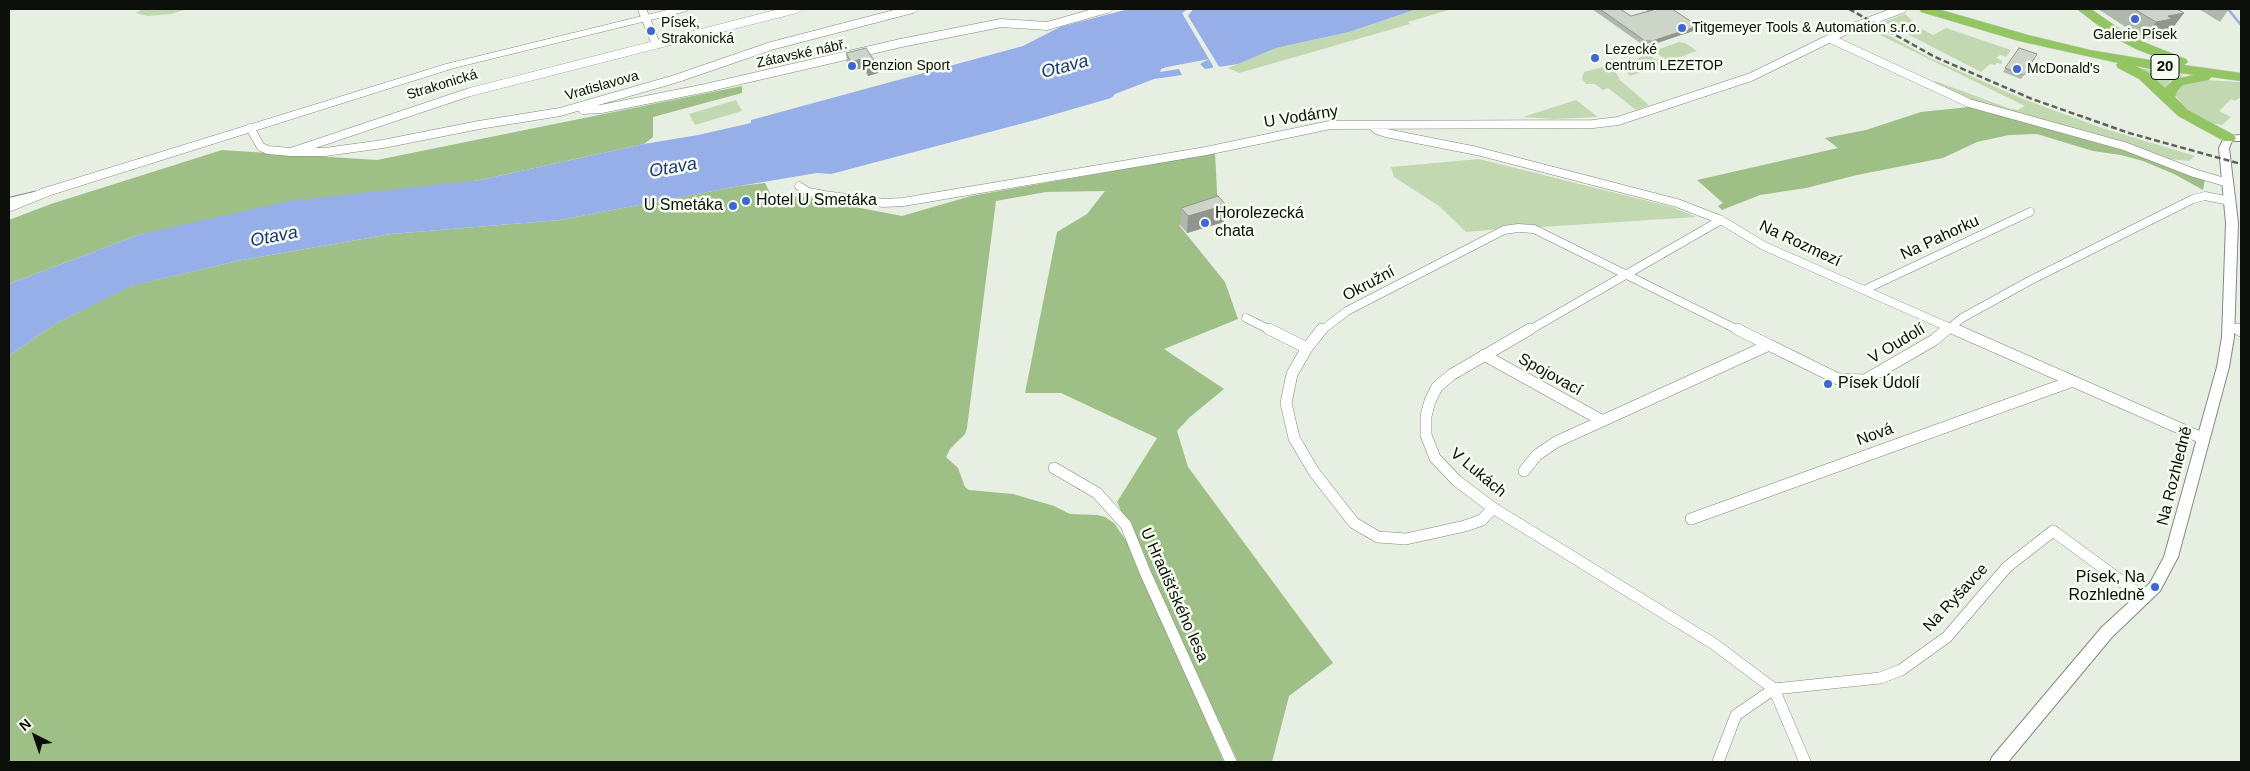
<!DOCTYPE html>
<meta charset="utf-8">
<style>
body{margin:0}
#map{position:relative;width:2250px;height:771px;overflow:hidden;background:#e7efe3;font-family:Arial,sans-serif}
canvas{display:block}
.frame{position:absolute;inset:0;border:10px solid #0c0e0a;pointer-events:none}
.north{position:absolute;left:10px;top:711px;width:50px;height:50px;-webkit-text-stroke:4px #f5fcf0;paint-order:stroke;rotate:319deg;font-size:14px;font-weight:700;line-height:20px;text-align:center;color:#0c0e0a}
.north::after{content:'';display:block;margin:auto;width:18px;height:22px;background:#0c0e0a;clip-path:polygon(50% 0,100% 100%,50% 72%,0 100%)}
</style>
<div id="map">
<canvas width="2250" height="771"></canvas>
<div class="frame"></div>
<div class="north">N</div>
</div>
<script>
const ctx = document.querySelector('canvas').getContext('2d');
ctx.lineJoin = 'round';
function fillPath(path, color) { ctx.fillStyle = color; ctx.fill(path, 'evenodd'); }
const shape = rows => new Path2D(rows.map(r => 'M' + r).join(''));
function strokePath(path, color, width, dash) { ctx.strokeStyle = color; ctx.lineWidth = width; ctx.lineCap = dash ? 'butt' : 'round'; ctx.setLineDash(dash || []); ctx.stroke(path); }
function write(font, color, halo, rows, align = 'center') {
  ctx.font = font + ' Arial,sans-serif'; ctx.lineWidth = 5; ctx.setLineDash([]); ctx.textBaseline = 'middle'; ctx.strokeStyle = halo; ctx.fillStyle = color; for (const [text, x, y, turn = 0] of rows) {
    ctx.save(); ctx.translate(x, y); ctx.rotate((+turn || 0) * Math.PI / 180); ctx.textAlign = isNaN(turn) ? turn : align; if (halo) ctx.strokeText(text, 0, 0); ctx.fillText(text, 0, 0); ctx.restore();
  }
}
const green = shape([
 [142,9,187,9,171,14,148,16,136,13],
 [1417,9,1452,9,1408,22,1410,24,1239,73,1228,68,1276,48,1349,32],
 [1905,14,1920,28,1933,35,1946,28,2011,50,2006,57,2000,55,1996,58,2002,61,2002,64,1997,63,1995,65,1990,64,1981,72,1884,22],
 [1871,26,1932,59,2023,99,2102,128,2195,156,2189,161,2169,159,1981,104,1935,85,1935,81,2008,108,2018,110,2025,106,1880,35,1872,31],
 [1679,42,1685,43,1697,51,1668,61,1654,51],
 [1648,54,1662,65,1630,76,1626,71,1631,61],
 [1607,66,1614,69,1620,80,1649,105,1636,110,1608,88,1603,90,1595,84,1586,84,1582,79,1584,72],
 [2138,68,2185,75,2170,81,2165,90],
 [2204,80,2241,82,2241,97,2235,101,2231,99,2219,111,2231,117,2222,125,2206,122,2192,113,2182,104,2176,96,2176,91,2183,84],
 [736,100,742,111,695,125,689,114],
 [1576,100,1598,117,1553,119,1523,117],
 [1479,159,1672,207,1696,217,1541,227,1515,224,1499,229,1466,232,1439,206,1394,177,1391,167]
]);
const forest = shape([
 [742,86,742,93,653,117,653,137,644,144,480,180,141,234,9,284,9,220,51,204,222,150,377,160],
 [1969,107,2162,161,2205,179,2203,190,2174,174,2143,161,2121,155,2093,151,2037,134,2009,135,1977,142,1943,158,1857,175,1806,188,1760,195,1722,210,1718,206,1723,203,1697,180,1838,148,1825,138,1866,130,1921,112],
 [1215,153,1218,210,1179,225,1225,282,1238,319,1164,349,1224,389,1190,417,1177,431,1188,467,1333,663,1289,696,1272,762,1238,762,1117,502,1157,438,1061,393,1025,393,1057,232,1087,214,1105,191,1046,192,996,201,967,428,965,434,950,449,946,457,958,468,965,487,969,490,1013,494,1054,506,1070,514,1097,515,1105,517,1114,523,1129,545,1224,762,9,762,9,356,55,324,130,286,242,260,391,234,560,220,739,186,765,183,774,201,798,196,902,216,971,196]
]);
const water = shape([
 [1129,9,1417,9,1349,32,1276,48,1238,64,1205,69,1200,64,1209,59,1167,67,1161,69,1160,72,1179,69,1182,75,1154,79,1115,94,1111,98,1035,120,831,174,817,173,739,186,560,220,391,234,242,260,131,286,55,324,9,356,9,284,141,234,289,201,480,180,644,144,698,135,751,123,751,120,1023,46,1060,27]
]);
const pier = shape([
 [1188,9,1193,9,1188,16,1218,65,1221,68,1213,69,1213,66,1182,13]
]);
const stream = shape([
 [2228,9,2241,25]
]);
const minorFar1 = shape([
 [642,9,656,44],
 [1831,39,1969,103,2124,146,2194,173,2228,183],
 [583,110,601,109,706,88,901,43,1001,23,1047,26,1107,9],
 [1371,125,1377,130,1386,133,1477,151,1677,203,1721,220,1764,246,1957,331],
 [250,128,261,147,268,150,291,152,470,92,796,9],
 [291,152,325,152,383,144,479,125,560,112,675,79,771,46,913,9],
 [799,186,808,192,824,195,884,203,903,202,1206,151,1330,125,1593,124,1618,121,1751,77,1851,28,1902,9],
 [1864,290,2030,212],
 [1246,318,1272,331],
 [2228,325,2240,331],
 [1321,331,1347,311,1504,230,1518,228,1534,229,1740,331],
 [1528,331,1721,220],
 [1946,331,1962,318,2031,280,2193,199,2205,196,2230,201]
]);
const minor = shape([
 [1269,329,1307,348],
 [1322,329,1307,348,1292,374,1286,403,1294,438,1314,472,1354,523,1378,537,1406,539,1465,526,1482,520,1493,508],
 [1530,329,1451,375,1437,387,1430,401,1426,416,1426,435,1435,458,1457,481,1493,508,1714,644,1774,689,1805,762],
 [1737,329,1769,345],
 [1954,329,2202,438],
 [2238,329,2241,331],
 [1484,355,1601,420],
 [1054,468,1097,493,1126,525,1145,572,1231,762],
 [1524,471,1537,455,1556,442,1769,345,1838,379,1865,380,1934,340,1947,329],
 [1691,519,2070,382],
 [1718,762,1736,715,1774,689,1880,678,1901,670,1947,637,2007,567,2053,531,2143,597]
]);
const tertiary = shape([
 [2241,135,2241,141,2232,141,2229,148,2238,223,2234,337,2229,367,2178,557,2160,591,2112,637,2008,762,1990,762,1992,757,2102,627,2150,583,2164,557,2217,367,2222,337,2226,223,2219,148,2225,136,2241,135],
 [34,192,38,193,39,195,38,197,9,204,9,198,34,192]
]);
const secondary = shape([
 [671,9,688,9,687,11,454,68,51,195,9,212,9,203,41,189,446,64,671,9]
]);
const trunk = shape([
 [1919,9,1938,9,2028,35,2090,50,2174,64,2136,49,2113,37,2077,9,2091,9,2123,31,2146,43,2186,59,2188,62,2184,65,2241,73,2241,81,2211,77,2209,80,2183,85,2178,90,2175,97,2188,110,2234,135,2236,138,2234,141,2224,141,2178,116,2139,79,2118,68,2116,65,2118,63,2019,41,1921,12,1919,9],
 [2136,66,2151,69,2194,75,2174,79,2165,88,2149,73,2136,66]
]);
const rail = shape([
 [1849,9,1935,57,2032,99,2129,133,2241,164]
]);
const wall = shape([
 [1592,9,1620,9,1631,16,1648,11,1644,9,1672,9,1698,26,1696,30,1651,45,1643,45],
 [2098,9,2177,9,2172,29,2164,31,2161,35,2144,39],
 [2199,9,2229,9,2220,22],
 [2019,48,2037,54,2021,79,2003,72],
 [846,53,877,65,878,73,868,76,863,68,852,70,847,62],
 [1181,208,1224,222,1187,233,1180,225]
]);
const shadedWall = shape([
 [2184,13,2172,29,2164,31,2161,35,2144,39,2156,22,2168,16],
 [1698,26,1696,30,1651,45,1652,41],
 [861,59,863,68,852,70,851,62],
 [877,65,878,73,868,76,866,68],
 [1226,205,1224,222,1187,233,1188,216]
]);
const building = shape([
 [1600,9,1620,9,1631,16,1653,10,1652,9,1672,9,1698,26,1652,41,1645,41,1600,9],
 [2134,9,2177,9,2184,13,2168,16,2172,19,2156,22,2134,9],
 [866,48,877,65,866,68,861,59,851,62,846,53,866,48],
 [2019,48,2037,54,2024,75,2005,68,2019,48],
 [1218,196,1226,205,1188,216,1181,208,1218,196]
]);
const markers = [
 [2135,19,5,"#3e66d7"],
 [1682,28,5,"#3e66d7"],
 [651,31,5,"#3e66d7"],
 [1595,58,5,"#3e66d7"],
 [852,66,5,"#3e66d7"],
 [2017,69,5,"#3e66d7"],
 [746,201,5,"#3e66d7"],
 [733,206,5,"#3e66d7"],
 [1205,223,5,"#3e66d7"],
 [1828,384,5,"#3e66d7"],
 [2155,587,5,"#3e66d7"]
];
const farPoinames = [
 ["Písek,",661,23],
 ["Strakonická",661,39],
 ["Titgemeyer Tools & Automation s.r.o.",1692,28],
 ["Galerie Písek",2135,35,"center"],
 ["Lezecké",1605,50],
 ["centrum LEZETOP",1605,66],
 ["Penzion Sport",862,66],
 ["McDonald's",2027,69]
];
const farStreetnames = [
 ["Zátavské nábř.",802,54,-12],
 ["Strakonická",442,85,-17],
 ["Vratislavova",602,86,-16]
];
const shields = [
 [2165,67,28]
];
const shieldNames = [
 ["20",2165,67]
];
const streetNames = [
 ["U Vodárny",1301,117,-9],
 ["Na Pahorku",1940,238,-25],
 ["Na Rozmezí",1800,244,25],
 ["Okružní",1369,284,-28],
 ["V Oudolí",1897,344,-31],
 ["Spojovací",1550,375,29],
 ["Nová",1875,435,-20],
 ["V Lukách",1478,473,40],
 ["Na Rozhledně",2175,476,-76],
 ["U Hradišťského lesa",1174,595,66],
 ["Na Ryšavce",1956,598,-47]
];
const poiNames = [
 ["Hotel U Smetáka",756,201],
 ["U Smetáka",723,206,"right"],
 ["Horolezecká",1215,214],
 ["chata",1215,232],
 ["Písek Údolí",1838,384],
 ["Písek, Na",2145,578,"right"],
 ["Rozhledně",2145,596,"right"]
];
const waterNames = [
 ["Otava",1065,67,-15],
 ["Otava",673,168,-10],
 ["Otava",274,237,-11]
];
fillPath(green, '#c1d8b1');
fillPath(forest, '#9ebf85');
fillPath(water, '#96afe8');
fillPath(pier, '#e7efe3');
strokePath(stream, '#96afe8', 2.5);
strokePath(minorFar1, '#838a7f', 9);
strokePath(minor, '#838a7f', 12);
strokePath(tertiary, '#838a7f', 2);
strokePath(secondary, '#838a7f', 1);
strokePath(trunk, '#cecfce', 1);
strokePath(minorFar1, '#fff', 8);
strokePath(minor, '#fff', 11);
fillPath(tertiary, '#fff');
fillPath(secondary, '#fff');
fillPath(trunk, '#93c663');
strokePath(rail, '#5e625b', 2.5, [6, 3]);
fillPath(wall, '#b0b7ad');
fillPath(shadedWall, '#90958d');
fillPath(building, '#cdd5c9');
strokePath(building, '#90958d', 1);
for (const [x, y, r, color] of markers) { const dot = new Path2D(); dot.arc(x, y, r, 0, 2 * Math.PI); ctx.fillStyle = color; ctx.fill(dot); strokePath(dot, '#f5fcf0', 2); }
write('14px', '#0c0e0a', '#f5fcf0', farPoinames, 'left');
write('14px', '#0c0e0a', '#f5fcf0', farStreetnames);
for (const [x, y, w] of shields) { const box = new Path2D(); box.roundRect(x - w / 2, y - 12.5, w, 25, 4); ctx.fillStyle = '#f5fcf0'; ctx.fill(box); strokePath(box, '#0c0e0a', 1); }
write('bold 15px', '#0c0e0a', null, shieldNames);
write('16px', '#0c0e0a', '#f5fcf0', streetNames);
write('16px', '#0c0e0a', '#f5fcf0', poiNames, 'left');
write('italic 18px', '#1c3375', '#f5fcf0', waterNames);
</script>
